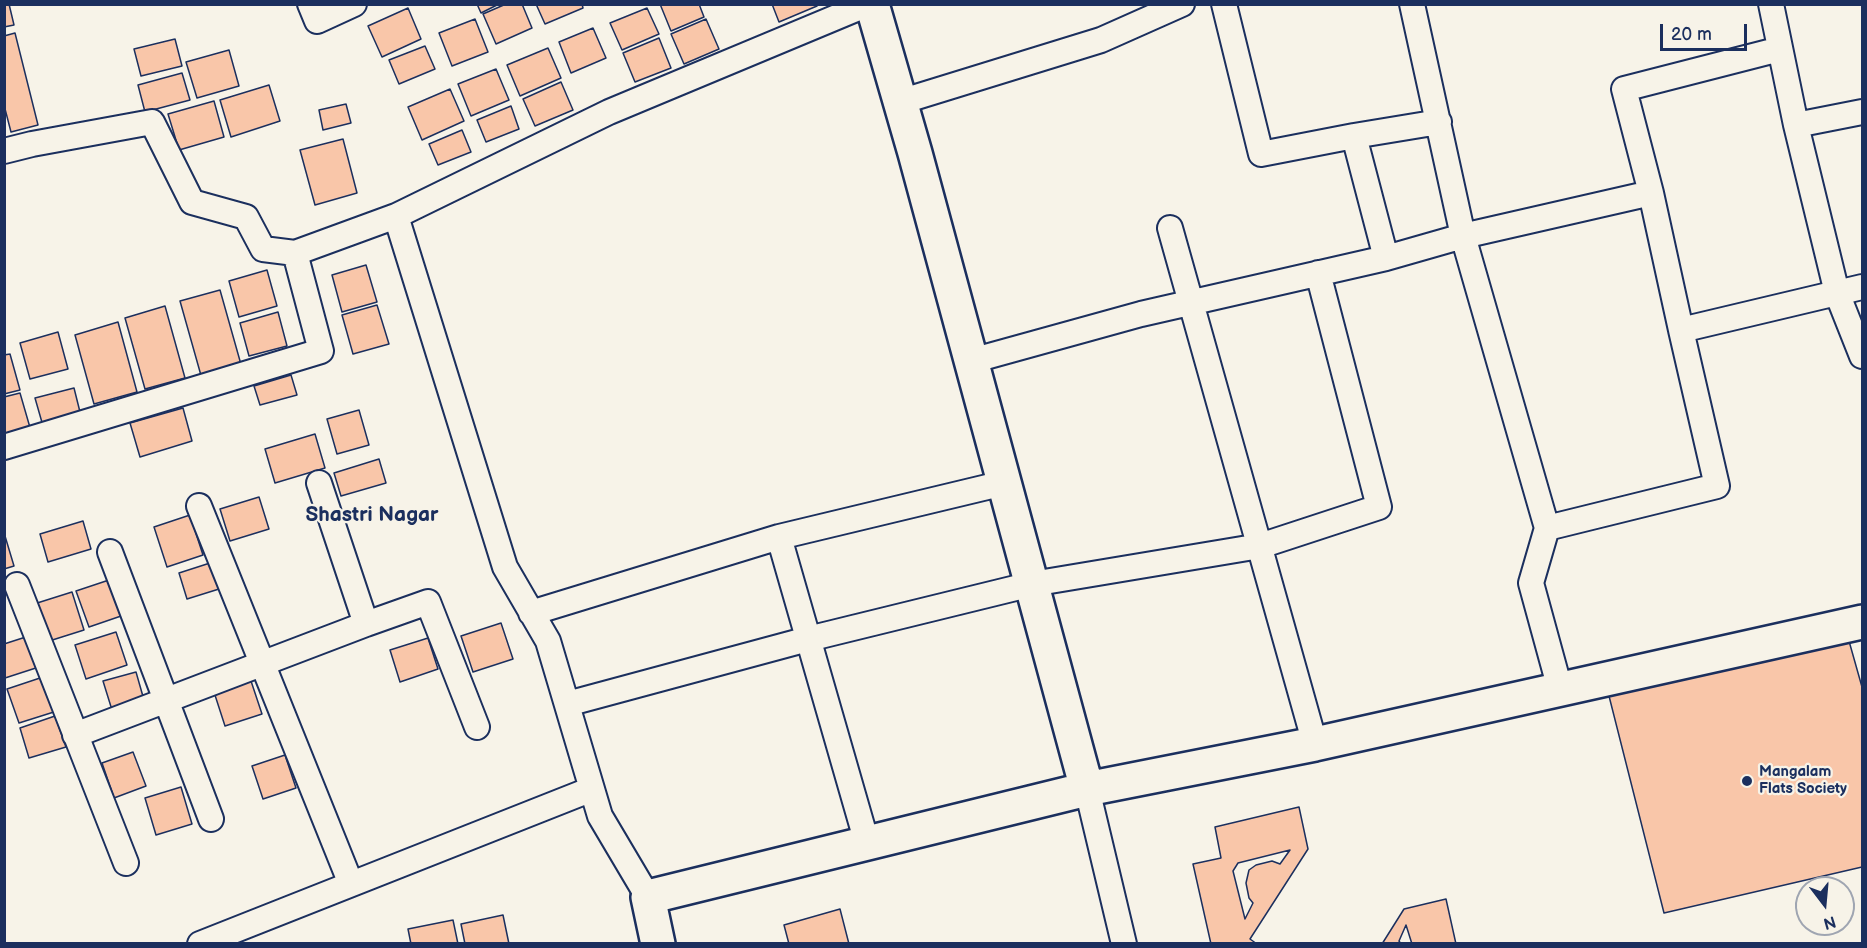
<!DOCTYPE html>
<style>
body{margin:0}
#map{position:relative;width:1867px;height:948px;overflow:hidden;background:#f7f3e8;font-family:"Balsamiq Sans",sans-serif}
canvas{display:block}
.frame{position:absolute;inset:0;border:6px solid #1b2f5e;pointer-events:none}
.north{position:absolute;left:1795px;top:876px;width:60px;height:60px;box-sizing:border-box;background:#f7f3e8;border:2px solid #9fa5b1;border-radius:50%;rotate:164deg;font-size:16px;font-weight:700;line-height:24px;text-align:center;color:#1b2f5e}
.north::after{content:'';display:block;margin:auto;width:21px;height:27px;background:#1b2f5e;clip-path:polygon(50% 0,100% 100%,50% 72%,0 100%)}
.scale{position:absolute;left:1660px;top:24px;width:87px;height:27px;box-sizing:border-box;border:3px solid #1b2f5e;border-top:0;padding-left:8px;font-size:18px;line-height:21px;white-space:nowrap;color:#1b2f5e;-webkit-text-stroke:4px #f7f3e8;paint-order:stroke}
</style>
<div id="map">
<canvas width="1867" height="948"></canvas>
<div class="frame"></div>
<div class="north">N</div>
<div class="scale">20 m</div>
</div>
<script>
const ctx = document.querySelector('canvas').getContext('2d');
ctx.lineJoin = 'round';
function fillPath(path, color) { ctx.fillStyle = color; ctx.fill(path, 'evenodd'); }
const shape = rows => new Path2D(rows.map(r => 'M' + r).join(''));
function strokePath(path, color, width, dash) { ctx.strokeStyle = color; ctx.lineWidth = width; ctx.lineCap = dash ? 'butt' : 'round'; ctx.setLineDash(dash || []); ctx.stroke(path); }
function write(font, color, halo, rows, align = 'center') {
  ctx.font = font + ' "Balsamiq Sans",sans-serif'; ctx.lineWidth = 4.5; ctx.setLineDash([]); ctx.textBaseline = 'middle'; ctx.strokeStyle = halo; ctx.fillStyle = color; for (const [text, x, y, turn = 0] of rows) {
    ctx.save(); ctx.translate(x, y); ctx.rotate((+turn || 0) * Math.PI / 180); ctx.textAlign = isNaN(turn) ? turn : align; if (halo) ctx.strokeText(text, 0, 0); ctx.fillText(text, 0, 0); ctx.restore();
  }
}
const building = shape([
 [4,4,9,4,14,25,4,27,4,4],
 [477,4,499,4,481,13,477,4],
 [506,4,522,4,532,28,496,44,483,14,506,4],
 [536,4,582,4,583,8,545,24,536,4],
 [660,4,699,4,704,17,671,31,660,4],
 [772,4,817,4,817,6,779,22,772,4],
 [408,8,421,39,382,57,368,26,408,8],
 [647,8,659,34,622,50,610,23,647,8],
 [475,19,488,52,452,66,439,33,475,19],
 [706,19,719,49,684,64,671,34,706,19],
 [593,28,606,58,571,73,559,42,593,28],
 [15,33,38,125,11,132,4,105,4,36,15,33],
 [659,38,671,68,635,82,623,53,659,38],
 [175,39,182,66,141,76,134,49,175,39],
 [425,46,435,69,399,84,389,60,425,46],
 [548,48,561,78,520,96,507,65,548,48],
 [229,50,239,86,197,98,186,62,229,50],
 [496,69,509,100,471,116,458,84,496,69],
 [182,73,190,100,145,112,138,85,182,73],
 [561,82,573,110,535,126,523,99,561,82],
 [269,85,280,121,231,137,220,100,269,85],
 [450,89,464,121,422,140,408,107,450,89],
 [214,101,224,137,179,150,168,114,214,101],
 [346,104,351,123,323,130,319,110,346,104],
 [511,106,519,129,486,142,477,120,511,106],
 [462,130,471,152,438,165,429,144,462,130],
 [343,139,357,193,315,205,300,150,343,139],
 [366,265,377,302,342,312,332,275,366,265],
 [267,270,277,306,239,317,229,281,267,270],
 [220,290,242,368,202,379,180,301,220,290],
 [377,305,389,344,353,354,342,315,377,305],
 [165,306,185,378,145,389,125,318,165,306],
 [278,312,287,346,249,356,240,323,278,312],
 [118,322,137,392,94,404,75,335,118,322],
 [58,332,68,369,30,379,20,343,58,332],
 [10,354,20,390,4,394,4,355,10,354],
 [291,375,297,395,260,405,254,386,291,375],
 [74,388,81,416,43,426,35,398,74,388],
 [20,393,31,431,4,439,4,397,20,393],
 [183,408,192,441,140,457,130,423,183,408],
 [359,410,369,445,337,454,327,419,359,410],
 [315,434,325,468,275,483,265,449,315,434],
 [379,459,386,483,341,496,334,473,379,459],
 [259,497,269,529,230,541,220,509,259,497],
 [190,515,203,555,167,567,154,527,190,515],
 [83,521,91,549,48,562,40,534,83,521],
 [5,536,14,566,4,569,4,536,5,536],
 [210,563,219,589,187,599,179,573,210,563],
 [112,579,124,615,89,627,76,591,112,579],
 [72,592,84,630,46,642,34,604,72,592],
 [501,623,513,659,473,672,461,636,501,623],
 [116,632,127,665,86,679,75,645,116,632],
 [32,635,42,666,5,678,4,644,32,635],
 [428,638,438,669,400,682,390,650,428,638],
 [1849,641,1862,687,1862,867,1664,913,1609,696,1849,641],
 [136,672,144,700,112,710,103,681,136,672],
 [46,676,57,711,19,723,7,689,46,676],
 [250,678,262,714,225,726,213,689,250,678],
 [55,716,66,747,29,758,20,728,55,716],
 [133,752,146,786,114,798,102,763,133,752],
 [285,755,296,788,263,799,252,766,285,755],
 [181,787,192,824,156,835,145,798,181,787],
 [1299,807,1308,849,1250,939,1257,944,1211,944,1193,864,1221,858,1215,827,1299,807],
 [1290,850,1280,864,1272,861,1256,865,1249,870,1246,883,1249,898,1253,903,1245,919,1233,871,1238,863,1290,850],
 [1446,899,1456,944,1412,944,1406,925,1399,941,1401,944,1382,944,1404,909,1446,899],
 [840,909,849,944,789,944,784,925,840,909],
 [503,915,509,944,465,944,461,924,503,915],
 [453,920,458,944,411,944,408,929,453,920]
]);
const street = shape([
 [310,4,317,21,354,4],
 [1224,4,1261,154,1354,136,1386,258],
 [1771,4,1796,125,1837,293,1862,356],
 [900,102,1101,40,1182,4],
 [1796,125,1862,112],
 [1354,136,1439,122],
 [4,151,32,144,152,122,192,202,246,217,263,249,295,253],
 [1170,228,1315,744],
 [1681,330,1651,193,1624,89,1780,49],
 [971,361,1141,314,1386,258,1463,236,1412,4],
 [4,447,321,351,295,253,396,216],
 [319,483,366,624,428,602,477,727],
 [199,506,351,884],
 [1547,528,1463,236,1651,193],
 [779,537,867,843],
 [110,552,211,819],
 [17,585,126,863],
 [531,613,779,537,1004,483],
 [1560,689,1531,583,1547,528,1717,486,1681,330,1862,287],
 [567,704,808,639,1032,584,1260,546,1379,507,1318,273],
 [75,735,366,624],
 [1087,789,1124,944],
 [648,897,600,816,548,641,505,567,396,216,609,112,868,4],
 [200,944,592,789]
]);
const secondary = shape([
 [1087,789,1315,744,1862,622],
 [658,944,648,897,1087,789,915,153,872,4]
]);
const markers = [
 [1747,781,6,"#1b2f5e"]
];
const poiNames = [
 ["Mangalam",1759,772],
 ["Flats Society",1759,789]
];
const districtNames = [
 ["Shastri Nagar",372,516]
];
fillPath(building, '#f9c6a9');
strokePath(building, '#1b2f5e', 1.5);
strokePath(street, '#1b2f5e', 28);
strokePath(secondary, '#1b2f5e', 38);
strokePath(street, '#f7f3e8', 24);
strokePath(secondary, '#f7f3e8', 33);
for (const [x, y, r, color] of markers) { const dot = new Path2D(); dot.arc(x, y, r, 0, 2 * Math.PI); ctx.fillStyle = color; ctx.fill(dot); strokePath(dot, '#f7f3e8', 2); }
write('bold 15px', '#1b2f5e', '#f7f3e8', poiNames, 'left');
write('bold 21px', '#1b2f5e', '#f7f3e8', districtNames);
</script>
